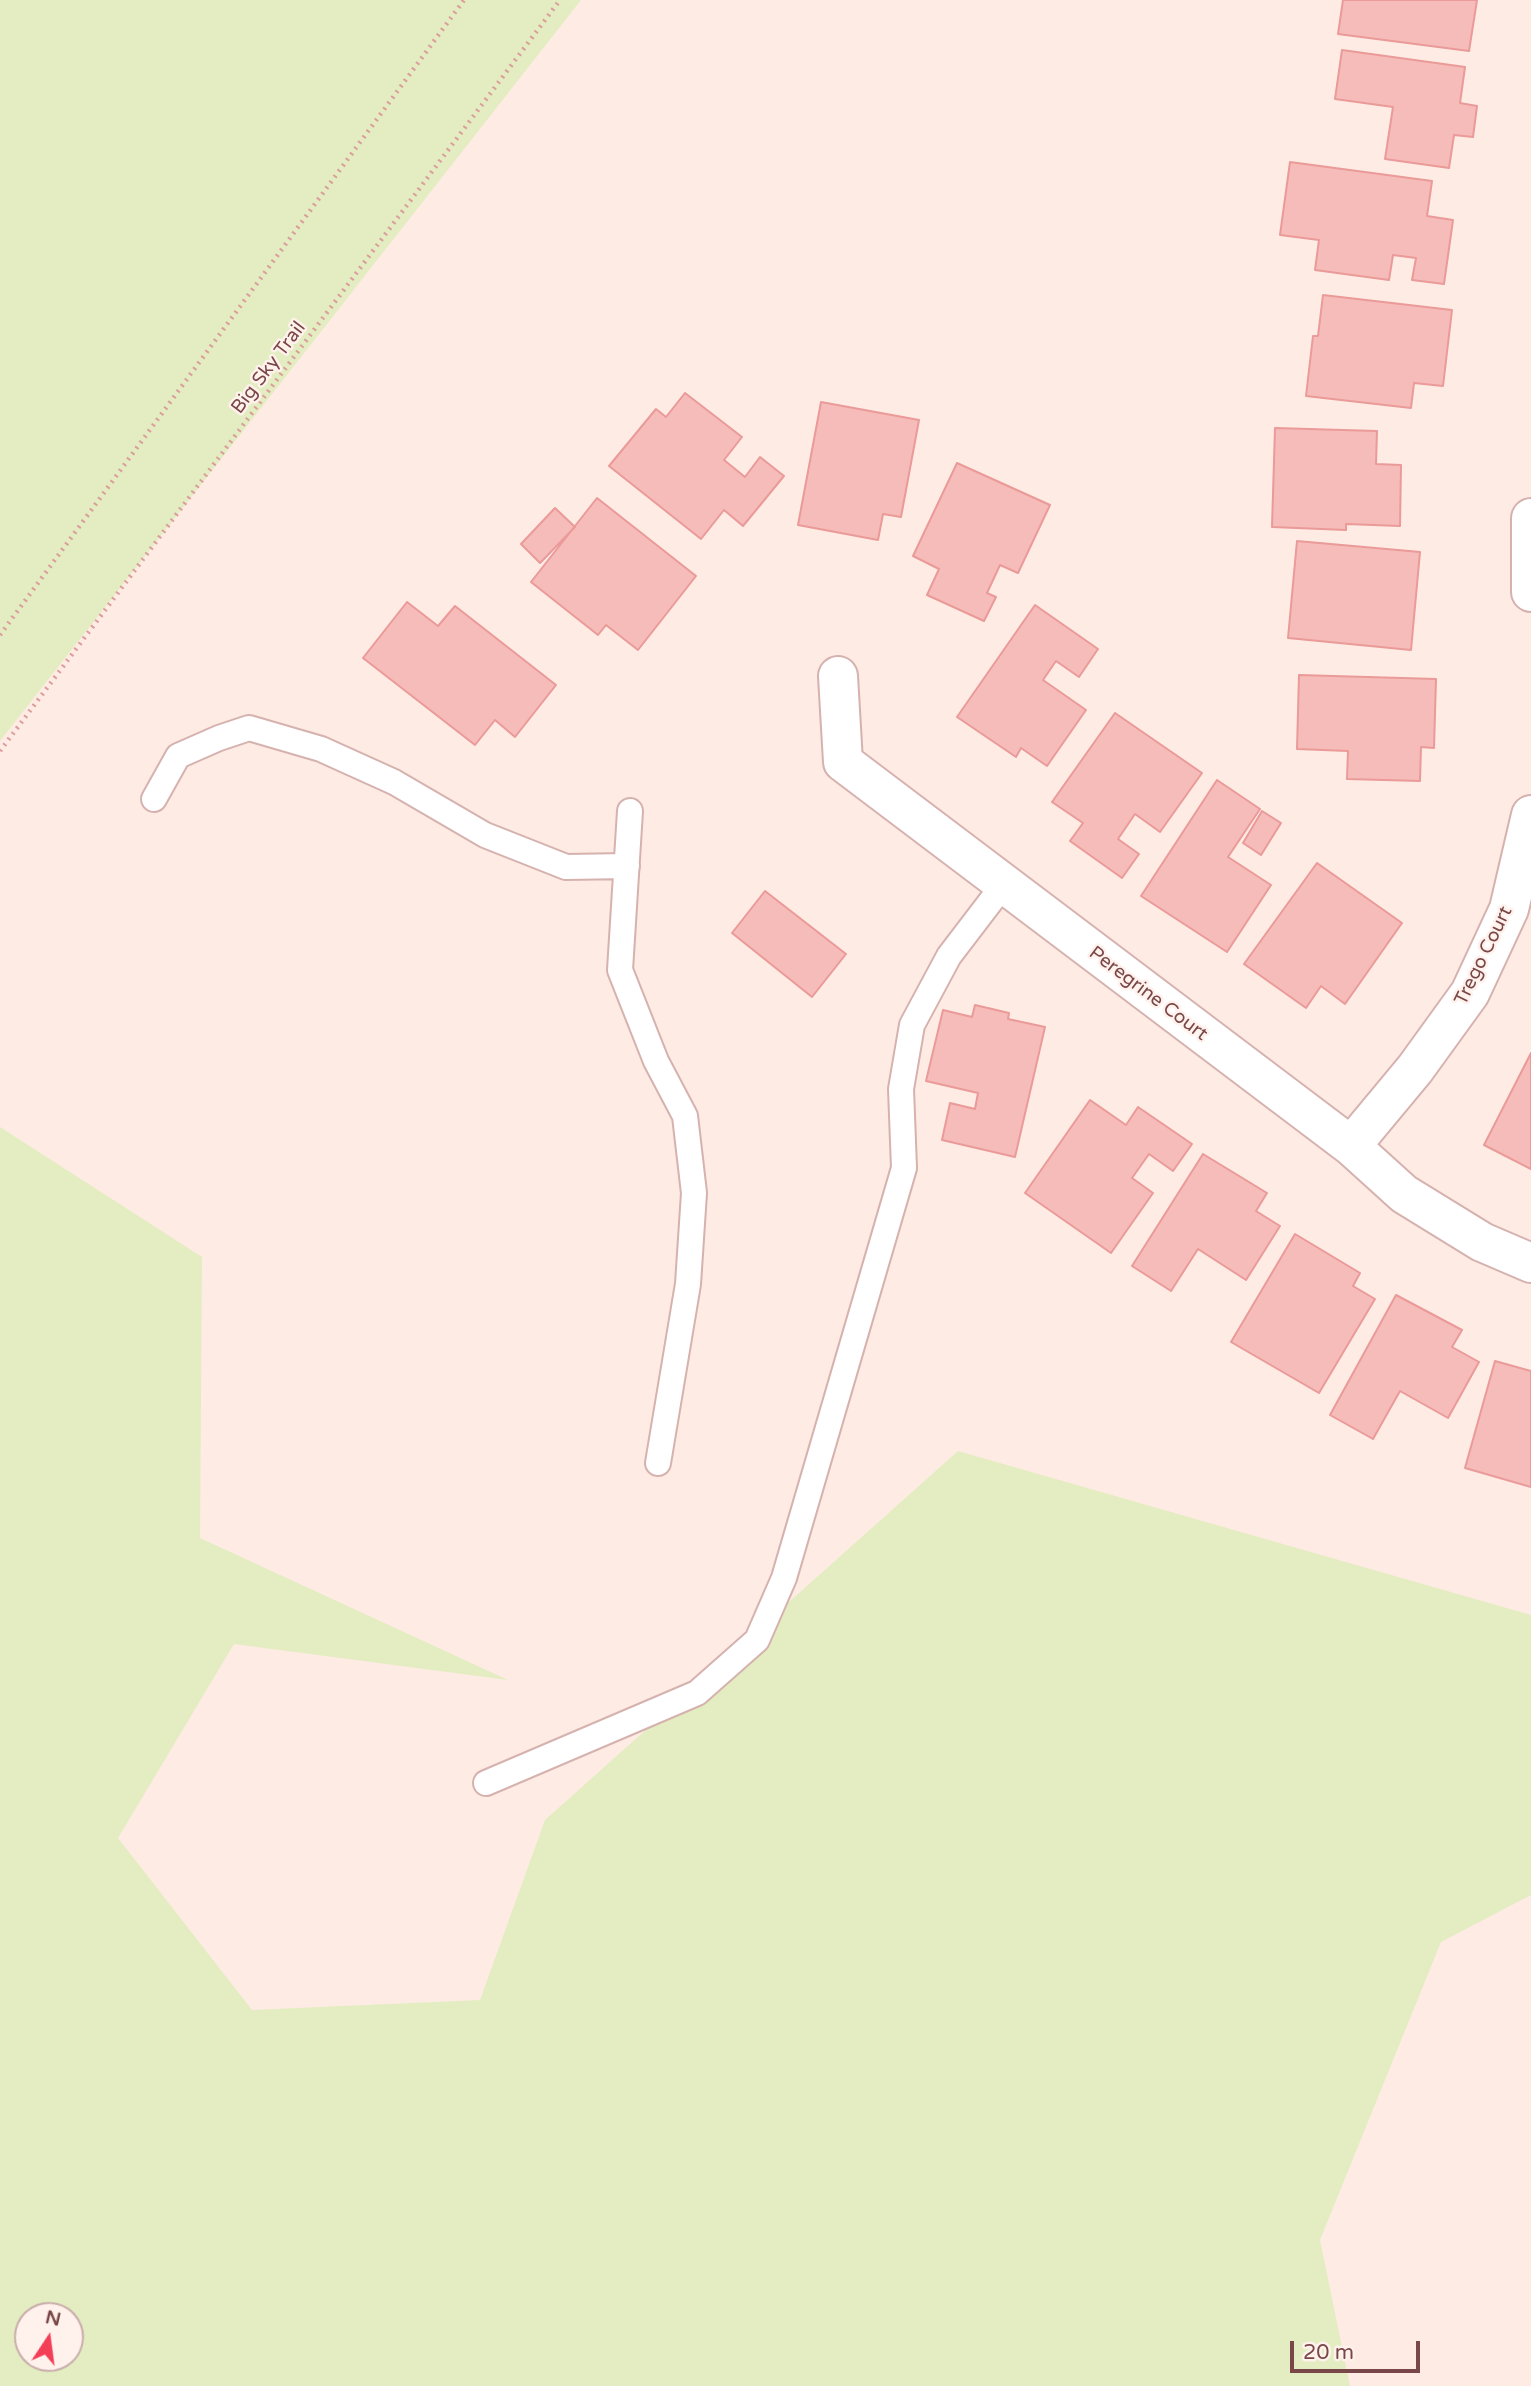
<!DOCTYPE html>
<style>
body{margin:0}
#map{position:relative;width:1531px;height:2386px;overflow:hidden;background:#feebe4;font-family:"Varela Round",sans-serif}
canvas{display:block}
.north{position:absolute;left:14px;top:2302px;width:70px;height:70px;box-sizing:border-box;background:#fff1ec;border:2px solid #c9adaa;border-radius:50%;rotate:13deg;font-size:19px;font-weight:700;line-height:28px;text-align:center;color:#794747}
.north::after{content:'';display:block;margin:auto;width:24px;height:32px;background:#f23f57;clip-path:polygon(50% 0,100% 100%,50% 72%,0 100%)}
.scale{position:absolute;left:1290px;top:2341px;width:130px;height:32px;box-sizing:border-box;border:4px solid #794747;border-top:0;padding-left:9px;font-size:21px;line-height:24px;white-space:nowrap;color:#794747;-webkit-text-stroke:5px #fff1ec;paint-order:stroke}
</style>
<div id="map">
<canvas width="1531" height="2386"></canvas>
<div class="north">N</div>
<div class="scale">20 m</div>
</div>
<script>
const ctx = document.querySelector('canvas').getContext('2d');
ctx.lineJoin = 'round';
function fillPath(path, color) { ctx.fillStyle = color; ctx.fill(path, 'evenodd'); }
const shape = rows => new Path2D(rows.map(r => 'M' + r).join(''));
function strokePath(path, color, width, dash) { ctx.strokeStyle = color; ctx.lineWidth = width; ctx.lineCap = dash ? 'butt' : 'round'; ctx.setLineDash(dash || []); ctx.stroke(path); }
function write(font, color, halo, rows, align = 'center') {
  ctx.font = font + ' "Varela Round",sans-serif'; ctx.lineWidth = 5; ctx.setLineDash([]); ctx.textBaseline = 'middle'; ctx.strokeStyle = halo; ctx.fillStyle = color; for (const [text, x, y, turn = 0] of rows) {
    ctx.save(); ctx.translate(x, y); ctx.rotate((+turn || 0) * Math.PI / 180); ctx.textAlign = isNaN(turn) ? turn : align; if (halo) ctx.strokeText(text, 0, 0); ctx.fillText(text, 0, 0); ctx.restore();
  }
}
const green = shape([
 [0,0,581,0,0,741],
 [0,1127,202,1257,200,1538,508,1680,234,1644,118,1838,252,2010,480,2000,545,1820,958,1451,1531,1615,1531,1895,1441,1942,1320,2240,1350,2386,0,2386],
 [28,2316,70,2316,70,2358,28,2358]
]);
const building = shape([
 [1343,0,1477,0,1469,51,1338,34,1343,0],
 [1342,50,1465,67,1460,103,1477,106,1473,137,1454,135,1449,168,1385,159,1393,107,1335,99,1342,50],
 [1290,162,1432,181,1427,216,1453,220,1444,284,1412,280,1416,258,1393,255,1389,280,1315,270,1319,240,1280,235,1290,162],
 [1323,295,1452,310,1443,386,1414,383,1411,408,1306,396,1313,336,1318,336,1323,295],
 [685,393,742,437,724,460,745,477,760,457,784,476,743,526,724,510,701,539,609,466,656,409,666,417,685,393],
 [821,402,919,420,901,517,883,514,878,540,798,525,821,402],
 [1275,428,1377,431,1376,464,1401,465,1400,526,1346,524,1346,530,1272,527,1275,428],
 [957,463,1050,505,1018,573,1000,565,987,593,996,597,984,621,927,595,939,569,913,556,957,463],
 [597,498,696,576,638,650,606,625,598,635,531,582,597,498],
 [555,508,575,527,540,563,521,544,555,508],
 [1297,541,1420,552,1411,650,1288,638,1297,541],
 [407,602,438,626,455,606,556,685,515,737,495,720,475,745,363,658,407,602],
 [1035,605,1098,649,1079,677,1056,661,1043,680,1086,710,1047,766,1021,748,1016,757,957,717,1035,605],
 [1299,675,1436,679,1434,748,1421,747,1420,781,1347,779,1348,751,1297,749,1299,675],
 [1115,713,1202,773,1160,832,1135,814,1118,839,1139,854,1122,878,1070,841,1083,823,1052,802,1115,713],
 [1217,780,1260,809,1228,857,1271,885,1227,952,1141,896,1217,780],
 [1262,811,1281,823,1261,855,1243,843,1262,811],
 [1317,863,1402,923,1345,1004,1321,986,1306,1008,1244,964,1317,863],
 [765,891,846,954,812,997,732,933,765,891],
 [975,1005,1009,1013,1008,1019,1045,1027,1015,1157,942,1140,950,1103,975,1109,978,1093,926,1081,943,1010,972,1017,975,1005],
 [1531,1053,1531,1169,1484,1145,1531,1053],
 [1090,1100,1126,1125,1138,1107,1192,1144,1173,1171,1149,1154,1132,1178,1153,1193,1111,1253,1025,1193,1090,1100],
 [1203,1154,1267,1193,1256,1211,1280,1226,1246,1280,1198,1249,1171,1291,1132,1266,1203,1154],
 [1295,1234,1360,1273,1353,1286,1375,1299,1319,1393,1231,1342,1295,1234],
 [1396,1295,1462,1330,1452,1347,1479,1362,1448,1418,1400,1391,1373,1439,1330,1415,1396,1295],
 [1495,1361,1531,1371,1531,1487,1465,1468,1495,1361]
]);
const path = shape([
 [0,635,464,0],
 [0,751,560,0]
]);
const service = shape([
 [154,799,178,756,219,738,249,728,321,749,394,782,485,835,566,867,627,866],
 [630,811,620,970,656,1061,685,1116,694,1193,688,1284,658,1463],
 [486,1783,697,1693,757,1640,784,1578,904,1168,901,1089,912,1025,949,956,1004,884]
]);
const minor = shape([
 [1531,518,1531,592],
 [838,676,843,762,1351,1146,1404,1194,1482,1242,1531,1263],
 [1351,1146,1415,1069,1470,993,1509,909,1531,815]
]);
const streetNames = [
 ["Big Sky Trail",269,368,-53],
 ["Trego Court",1484,956,-64],
 ["Peregrine Court",1148,994,37]
];
fillPath(green, '#e3edc1');
fillPath(building, '#f6bcb9');
strokePath(building, '#ea9a98', 2);
strokePath(service, '#d6b2af', 28);
strokePath(minor, '#d6b2af', 42);
strokePath(path, '#db9e9c', 4.5, [2, 5]);
strokePath(service, '#fff', 24);
strokePath(minor, '#fff', 38);
write('19px', '#794747', '#fff1ec', streetNames);
</script>
